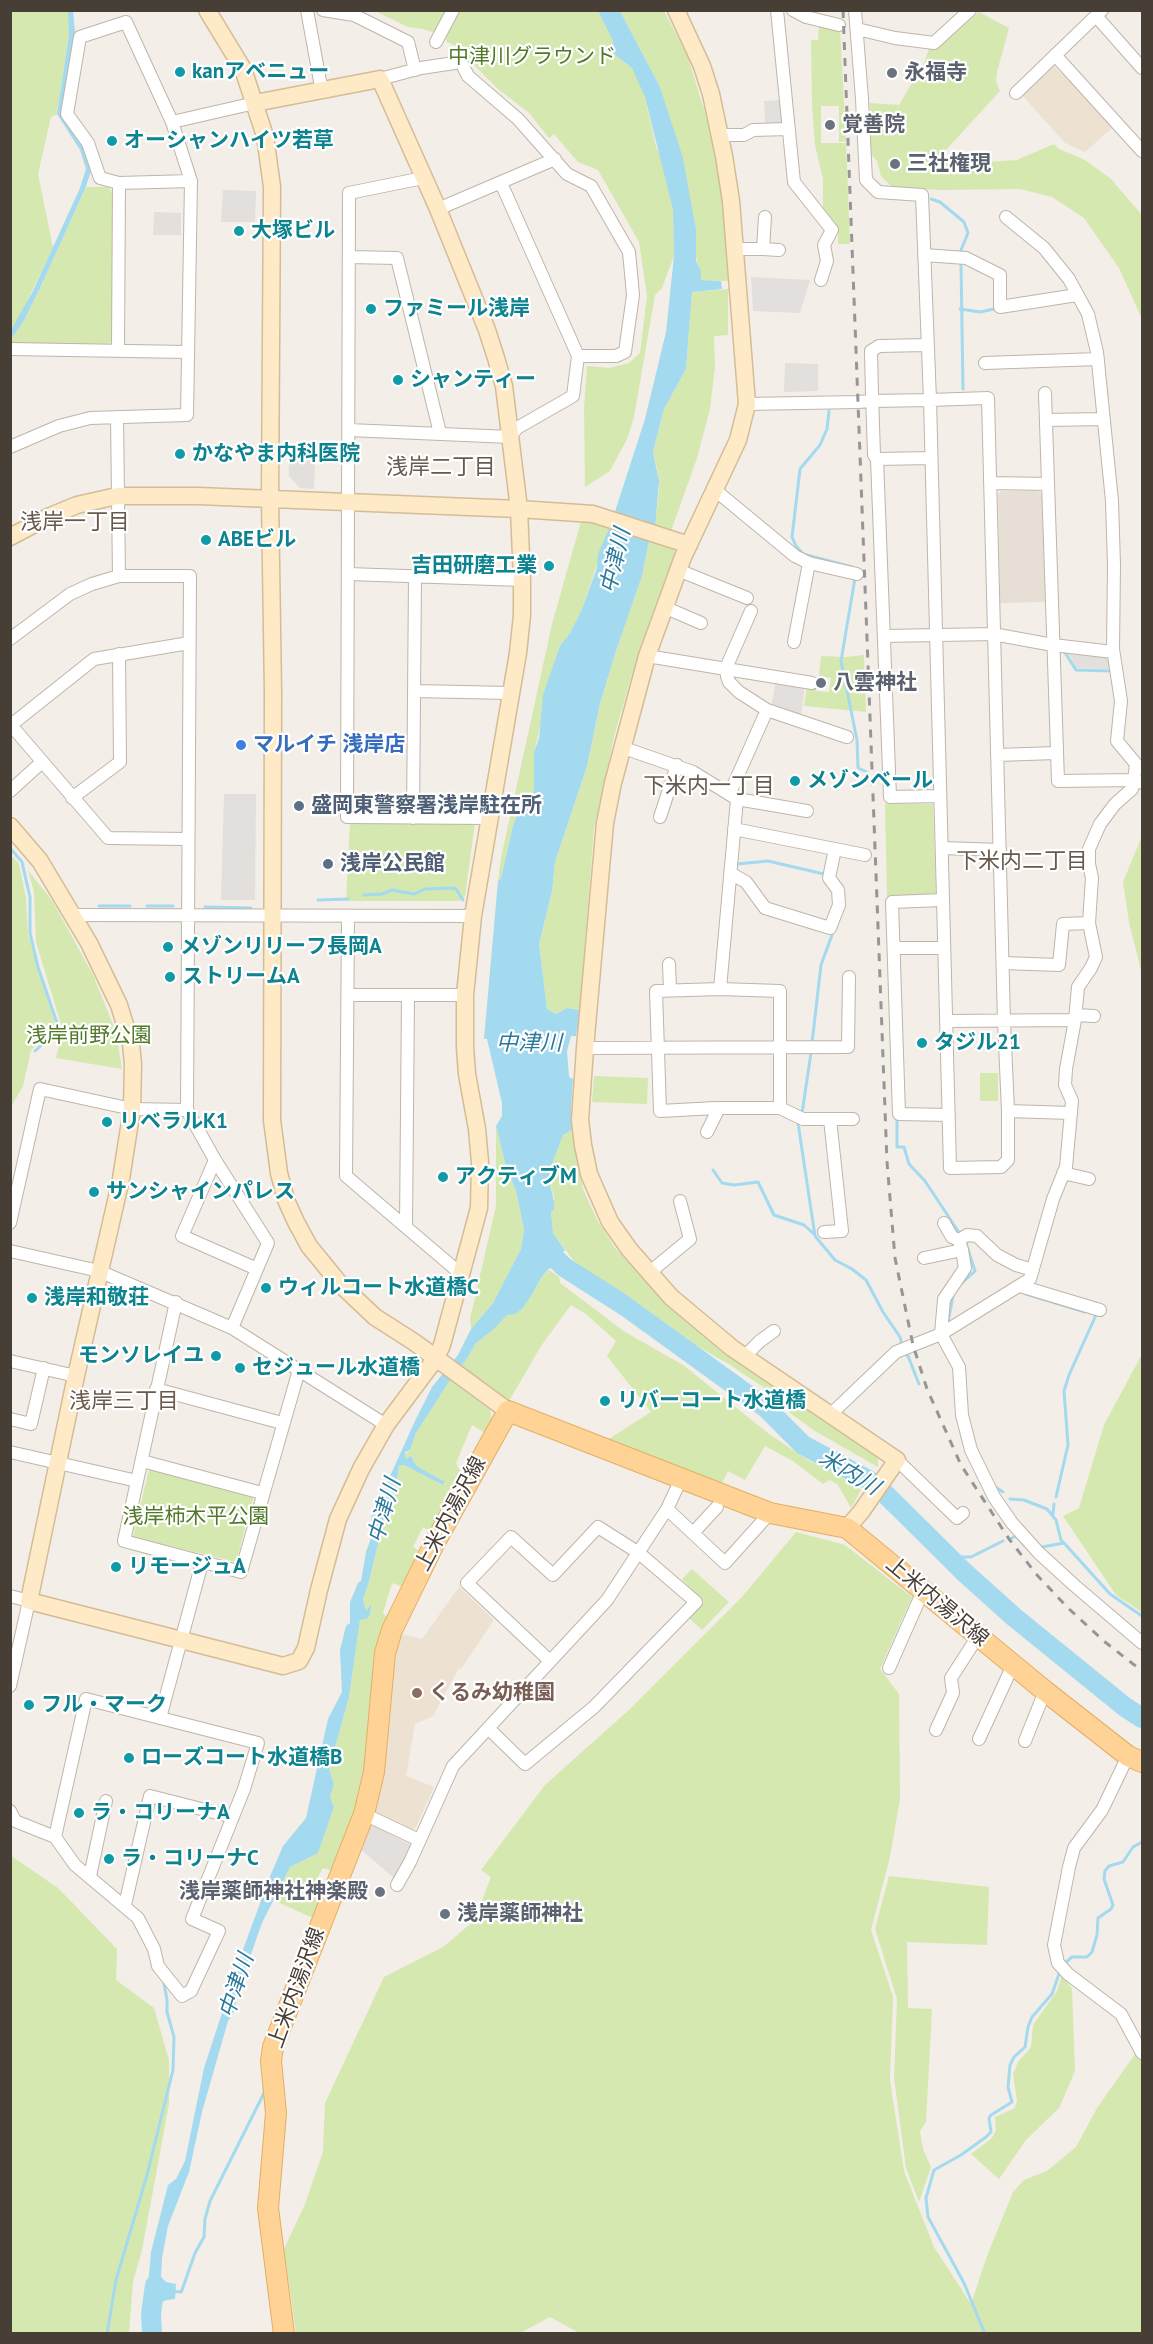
<!DOCTYPE html>
<meta charset="utf-8">
<style>
body{margin:0}
#map{position:relative;width:1153px;height:2344px;overflow:hidden;background:#f3eee7;font-family:"PT Sans",sans-serif}
canvas{display:block}
.frame{position:absolute;inset:0;border:12px solid #473e36;pointer-events:none}
</style>
<div id="map">
<canvas width="1153" height="2344"></canvas>
<div class="frame"></div>
</div>
<script>
const ctx = document.querySelector('canvas').getContext('2d');
ctx.lineJoin = 'round';
function fillPath(path, color) { ctx.fillStyle = color; ctx.fill(path, 'evenodd'); }
const shape = rows => new Path2D(rows.map(r => 'M' + r).join(''));
function strokePath(path, color, width, dash) { ctx.strokeStyle = color; ctx.lineWidth = width; ctx.lineCap = dash ? 'butt' : 'round'; ctx.setLineDash(dash || []); ctx.stroke(path); }
function write(font, color, halo, rows, align = 'center') {
  ctx.font = font + ' "PT Sans","Noto Sans JP",sans-serif'; ctx.lineWidth = 4.5; ctx.setLineDash([]); ctx.textBaseline = 'middle'; ctx.strokeStyle = halo; ctx.fillStyle = color; for (const [text, x, y, turn = 0] of rows) {
    ctx.save(); ctx.translate(x, y); ctx.rotate((+turn || 0) * Math.PI / 180); ctx.textAlign = isNaN(turn) ? turn : align; if (halo) ctx.strokeText(text, 0, 0); ctx.fillText(text, 0, 0); ctx.restore();
  }
}
const residential = shape([
 [1001,491,1038,491,1042,494,1045,602,1000,603,998,494]
]);
const education = shape([
 [1052,65,1075,85,1113,127,1085,152,1065,143,1021,94],
 [459,1587,494,1620,461,1669,459,1668,433,1716,415,1724,406,1776,434,1787,416,1827,412,1829,373,1810,392,1654,398,1633,422,1639]
]);
const green = shape([
 [11,11,68,11,70,30,57,114,51,117,38,174,53,248,19,318,11,330],
 [375,11,448,11,436,33,423,29,408,27],
 [459,11,598,11,613,41,614,54,632,68,637,77,645,97,656,147,661,156,673,210,674,256,662,288,655,295,634,417,627,439,610,471,585,487,584,408,587,366,610,368,629,363,640,353,647,296,639,242,598,170,578,162,554,134,549,138,529,113,498,89,473,64,482,60,481,55,470,59,466,51,447,42,445,37],
 [620,11,664,11,688,57,709,126,715,155,722,197,728,281,701,280,660,87],
 [979,12,1009,28,997,72,996,82,1000,91,945,151,945,157,986,162,1017,160,1054,144,1059,149,1085,160,1111,179,1142,215,1142,319,1119,268,1084,218,1052,197,1020,189,940,190,892,187,881,176,877,161,871,154,870,103,899,105,925,61,929,48,939,47],
 [819,27,840,29,846,141,839,142,839,106,821,106,821,143,846,143,850,244,838,244,838,229,823,209,823,179,815,145,812,105,811,40,818,40],
 [86,187,108,187,114,194,113,339,109,344,11,343,10,339,23,322,40,288],
 [728,289,728,335,714,336,715,367,710,409,697,458,670,534,655,529,659,489,658,473,653,452,664,409,686,369,692,292],
 [582,518,611,524,582,609,570,633,560,646,534,752,534,792,531,800,520,807,513,826,501,878,498,881,501,858,552,624],
 [652,537,673,548,675,553,640,647,615,733,594,828,580,1010,567,1008,556,1014,547,1009,539,944,552,891,555,862,587,766,600,705,615,654,642,576,648,545],
 [864,655,866,712,804,706,807,686,816,688,816,691,829,692,831,678,819,676,821,656,846,657],
 [885,804,933,804,936,895,887,897],
 [350,822,475,823,465,896,459,901,346,901],
 [1142,836,1142,974,1129,922,1123,882],
 [11,855,19,864,26,898,28,934,56,1026,31,1050,23,1086,11,1107],
 [28,870,53,902,93,975,116,1032,122,1069,56,1058,63,1031,36,942,34,892],
 [980,1073,998,1073,998,1101,980,1101],
 [594,1076,648,1078,647,1104,592,1102],
 [496,1126,506,1166,516,1191,524,1229,521,1249,493,1303,471,1329,470,1319,496,1206],
 [572,1130,583,1189,597,1220,615,1248,664,1302,714,1344,770,1385,878,1456,878,1467,815,1431,790,1413,769,1391,730,1365,697,1346,632,1299,583,1270,573,1260,553,1233,551,1212,554,1210,554,1197,550,1184,551,1167,563,1135],
 [549,1270,559,1277,560,1283,625,1332,683,1365,769,1434,808,1460,835,1473,861,1490,851,1508,838,1485,830,1480,823,1484,793,1461,765,1446,745,1480,728,1471,721,1486,604,1442,651,1412,607,1356,616,1341,586,1314,571,1305,541,1346,509,1401,463,1368,461,1366,476,1343,494,1329,507,1315,522,1309,530,1298,541,1278],
 [1142,1354,1142,1612,1116,1595,1063,1516,1079,1508,1104,1425],
 [450,1380,490,1410,493,1427,488,1435,472,1425,456,1463,462,1475,432,1532,423,1527,413,1547,421,1552,403,1587,392,1583,383,1613,388,1618,367,1761,360,1795,334,1871,323,1868,313,1886,327,1891,315,1919,273,1900,290,1867,318,1853,334,1807,330,1797,334,1784,329,1769,349,1697,360,1620,367,1611,365,1610,363,1599,368,1585,384,1520,397,1482,399,1465,404,1465,419,1472,443,1485,445,1483,418,1467,413,1461,412,1456,405,1459,405,1454,410,1450,416,1433],
 [149,1469,254,1495,236,1562,133,1537],
 [796,1532,845,1545,912,1597,880,1669,899,1694,900,1799,890,1857,871,1930,893,1997,890,2080,904,2171,934,2247,971,2304,987,2256,1013,2192,1024,2180,1047,2171,1076,2147,1097,2108,1135,2054,1142,2059,1142,2333,581,2334,550,2317,520,2333,296,2333,284,2249,305,2204,323,2152,325,2103,384,1977,443,1947,474,1921,491,1877,481,1870,545,1785,629,1710,742,1597],
 [692,1569,729,1602,702,1630,689,1618,704,1602,682,1579],
 [10,1855,58,1888,117,1949,116,1980,154,2008,169,2060,169,2104,142,2250,133,2282,129,2333,11,2333],
 [889,1876,989,1887,987,1945,907,1942,908,2008,932,2009,926,2122,920,2131,923,2149,931,2167,919,2202,906,2168,894,2077,897,1999,875,1929],
 [1062,1975,1072,1989,1075,2071,1059,2108,1026,2140,999,2179,971,2154,992,2138,996,2130,995,2117,1015,2108,1017,2100,1013,2074,1018,2062,1031,2047,1033,2025,1057,1991]
]);
const parking = shape([
 [780,100,783,125,765,125,764,101],
 [223,190,256,191,255,222,221,222],
 [154,212,181,213,181,235,153,235],
 [751,277,810,280,800,313,753,311],
 [785,363,818,364,818,391,784,392],
 [289,460,315,460,314,489,300,488,289,476],
 [1067,651,1108,656,1110,669,1076,668],
 [776,681,805,686,801,717,771,707],
 [224,794,256,794,255,900,221,900],
 [368,1826,374,1826,411,1845,397,1878,394,1878,358,1847]
]);
const water = shape([
 [68,11,73,11,75,31,62,112,84,148,92,168,85,189,40,288,23,322,11,339,11,330,33,291,80,188,86,169,80,150,57,114,69,35],
 [598,11,620,11,660,87,683,158,696,230,696,261,701,271,701,280,721,281,722,289,692,292,686,369,664,409,653,452,659,481,655,529,648,545,642,576,615,654,600,704,587,766,555,862,552,891,539,944,547,1009,556,1014,567,1008,580,1010,576,1036,571,1036,567,1051,569,1077,573,1079,571,1109,572,1130,563,1135,551,1167,550,1184,554,1202,554,1210,551,1212,553,1233,565,1250,541,1278,530,1298,522,1309,515,1314,507,1315,494,1329,476,1343,466,1360,452,1377,416,1433,410,1450,405,1452,405,1459,412,1456,413,1461,418,1467,445,1482,443,1485,404,1465,399,1465,397,1482,384,1520,368,1585,363,1599,366,1611,371,1604,370,1614,368,1618,360,1620,349,1697,329,1769,334,1784,330,1797,334,1807,318,1853,290,1867,262,1923,245,1971,233,2014,228,2021,202,2112,189,2172,168,2226,162,2258,161,2277,166,2282,176,2284,175,2299,167,2300,159,2303,155,2309,146,2310,151,2252,168,2185,176,2179,185,2161,204,2068,241,1955,269,1879,283,1846,306,1818,328,1719,342,1692,340,1650,346,1626,350,1623,350,1602,358,1583,361,1581,366,1552,376,1524,377,1518,371,1523,371,1518,415,1421,432,1387,458,1355,471,1329,493,1303,521,1249,524,1229,516,1191,506,1166,496,1126,502,1116,502,1103,487,1039,484,1039,498,881,501,878,513,826,520,807,531,800,534,792,534,752,539,738,543,695,560,646,570,633,582,609,597,568,598,554,611,524,645,419,666,332,674,256,673,210,645,97,632,68,614,54,613,41]
]);
const stream = shape([
 [931,199,940,202,964,222,968,233,961,250],
 [961,265,963,389],
 [960,309,980,312,994,309],
 [829,411,827,429,820,445,800,469,792,537,796,546,803,554,852,567],
 [855,578,841,661,857,740,858,768,867,772],
 [1064,651,1076,670,1111,671],
 [10,848,22,862,26,880,30,897,30,933,38,967,59,1029,35,1051],
 [737,864,768,861,824,874],
 [364,895,382,894,392,890,414,894,425,889,452,888,456,889,463,900],
 [318,900,348,899],
 [99,906,130,906],
 [147,906,173,906],
 [205,907,251,908],
 [812,1043,821,965,832,935],
 [802,1113,811,1053],
 [897,1120,897,1147,904,1147,909,1164,925,1181,960,1234],
 [798,1123,815,1236,835,1260,852,1269,866,1280,883,1312,900,1337,902,1345],
 [713,1170,722,1183,734,1185,758,1182,774,1215,804,1225,814,1234],
 [962,1283,975,1271,966,1243],
 [1026,1294,1085,1312],
 [948,1323,953,1296],
 [905,1354,908,1356,919,1384],
 [994,1486,1003,1492],
 [1056,1497,1068,1445,1064,1391,1069,1375,1096,1315,1094,1314],
 [1010,1499,1024,1500,1047,1509,1056,1520,1061,1540,1064,1543],
 [1053,1514,1054,1504],
 [1010,1539,1016,1536,1029,1550],
 [1042,1547,1064,1543,1110,1594,1142,1616],
 [950,1557,971,1557,1003,1541],
 [1064,1964,1072,1957,1087,1957,1092,1952,1097,1935,1098,1918,1111,1909,1113,1905,1104,1879,1105,1871,1109,1866,1123,1862,1133,1847,1142,1842],
 [172,2291,181,2292,182,2290,195,2253,204,2237,205,2219,210,2201,264,2093],
 [107,2334,116,2280,147,2175,173,2070,174,2037,167,2012,167,2000,164,1983],
 [985,2334,964,2283,928,2217,926,2198,934,2170,961,2155,986,2137,991,2132,989,2118,991,2115,1012,2102,1008,2087,1010,2065,1014,2057,1025,2047,1028,2027,1032,2017,1052,1994,1060,1971]
]);
const river = shape([
 [537,1254,557,1260,564,1267,625,1306,766,1408,803,1445,874,1483,965,1573,1014,1617,1125,1707,1142,1718],
 [152,2334,151,2314,155,2285]
]);
const street = shape([
 [307,10,322,92],
 [323,10,354,15,408,42,415,70],
 [777,10,794,182,832,230,824,245,827,261,821,280],
 [793,10,806,17,839,25],
 [1096,16,1142,68],
 [857,29,895,38,934,43,970,10],
 [436,42,453,10],
 [1055,55,1142,151],
 [380,79,421,68,461,62,468,76,518,119,567,174,591,186,629,252,633,295,625,352,616,356,578,356],
 [1016,93,1102,10],
 [172,122,255,103],
 [727,135,744,135,753,130,789,129],
 [423,178,349,193,347,817,489,818],
 [438,209,555,159],
 [742,249,763,249,765,217],
 [763,249,779,250],
 [924,255,966,258,1000,275,1000,307,1077,295],
 [349,257,397,258,440,433],
 [927,345,879,346,871,351,872,394,874,455,877,459,890,797,940,796],
 [10,349,187,352],
 [118,350,119,183],
 [985,363,1098,359],
 [1045,393,1058,781,1134,780,1142,783],
 [747,404,858,402,872,401,930,400,988,398,1004,1021,1008,1111,1008,1160,1001,1167,950,1168,930,400,922,195,878,192,866,180,862,99,855,10],
 [117,417,119,576],
 [1046,420,1103,419],
 [349,430,510,437,517,428,573,396,578,356,501,183],
 [10,447,59,426,90,418,187,415,191,181,172,122,126,22,80,37,67,114,88,143,100,178,119,183,191,181],
 [877,459,931,458],
 [990,483,1048,484],
 [715,490,795,556,809,563,857,574],
 [678,570,747,598],
 [348,574,522,580],
 [664,607,701,623],
 [884,636,993,634,1053,645,1113,652],
 [10,639,70,594,92,584,119,576,190,576,187,1110,215,1160,268,1243,232,1328],
 [794,642,809,563],
 [647,656,812,683],
 [415,691,510,693],
 [767,710,847,737],
 [10,724,108,838,187,839],
 [11,725,94,659,189,643],
 [621,747,693,772,737,799,807,811],
 [997,755,1056,753],
 [10,791,42,762],
 [730,793,767,710,739,692,729,682,727,676,726,668,751,611],
 [72,798,120,762,119,654],
 [660,817,677,765],
 [413,818,415,577],
 [734,829,865,855],
 [942,848,1000,850],
 [730,873,746,882,765,908,830,928,839,905,838,890,829,878,835,849],
 [943,900,892,902,899,1114,949,1115],
 [72,915,473,916],
 [348,916,346,1176,461,1274],
 [894,948,944,948],
 [1003,963,1059,965,1063,924,1089,923],
 [669,964,670,990],
 [720,989,737,799],
 [348,995,465,995],
 [1076,1015,1094,1016],
 [946,1021,1075,1020],
 [585,1048,848,1047,849,977],
 [780,1108,780,991,720,989,656,991,660,1111,716,1108,780,1108,803,1119,853,1119],
 [1008,1111,1071,1113],
 [707,1132,716,1114,716,1108],
 [215,1160,182,1236,257,1269],
 [1063,1173,1089,1179],
 [10,1223,40,1089,132,1109,187,1110],
 [944,1223,952,1237,959,1240,967,1235,977,1236,997,1255,1016,1265,1033,1270],
 [406,1227,408,996],
 [824,1232,842,1231,830,1119],
 [962,1250,965,1268,944,1299,941,1334,959,1367,962,1415,971,1450,994,1497,1012,1523,1039,1553,1074,1585,1142,1643],
 [10,1251,99,1271,232,1328,386,1425],
 [924,1258,962,1250,960,1244],
 [650,1272,690,1239,680,1201],
 [1020,1286,1100,1310],
 [176,1302,124,1541,241,1572,299,1370],
 [744,1357,760,1341,774,1331],
 [10,1361,76,1376],
 [156,1389,282,1423],
 [830,1415,896,1352,941,1334,1030,1279,1053,1199,1066,1167,1072,1101,1065,1085,1066,1069,1075,1020,1078,987,1091,968,1096,957,1089,923,1092,878,1089,864,1089,849,1100,824,1115,804,1132,789,1134,780,1136,764,1117,741,1121,701,1113,649,1114,565,1112,501,1097,352,1088,314,1069,279,1044,248,1006,217],
 [10,1419,31,1424,44,1368],
 [10,1452,137,1481],
 [897,1460,957,1518,963,1513],
 [142,1461,262,1493],
 [667,1509,725,1563,770,1513],
 [693,1533,717,1507],
 [10,1596,29,1601,10,1686],
 [889,1668,923,1591],
 [160,1718,202,1563],
 [488,1728,525,1764,594,1707,696,1602,639,1553,598,1527,553,1575,511,1537,467,1583,550,1661],
 [936,1730,953,1693,951,1678,978,1636],
 [979,1739,1013,1665],
 [1025,1741,1045,1691],
 [1128,1756,1102,1810,1074,1848,1069,1867,1054,1945,1058,1963,1068,1974,1121,2014,1142,2053],
 [10,1811,15,1821,55,1837,75,1865,138,1918,154,1949,158,1966,182,1996,191,1991,219,1931,192,1919,244,1789,258,1743,86,1699,55,1837],
 [364,1814,419,1840],
 [90,1876,106,1801],
 [397,1885,410,1862,453,1766,607,1600,667,1509,682,1477],
 [125,1905,150,1796,233,1817]
]);
const secondary = shape([
 [207,10,243,69,265,136,272,187,270,499,273,693,272,1120,279,1173,286,1200,296,1222,309,1246,340,1284,375,1317,414,1342,508,1411],
 [676,10,702,66,711,94,724,156,731,201,747,404,738,440,683,557,647,656,613,783,605,823,585,1048,580,1120,583,1145,589,1174,610,1222,629,1249,671,1297,732,1348,897,1460,861,1512,847,1528],
 [10,537,48,517,77,505,117,496,198,496,519,509,593,514,689,545],
 [10,826,40,861,89,943,119,1005,131,1044,133,1064,132,1109,121,1179,76,1376,29,1601,283,1666,299,1661,306,1648,319,1590,338,1519,361,1469,386,1425,436,1358,442,1345,479,1208,480,1162,477,1129,467,1074,465,1047,465,995,473,916,518,653,522,615,522,580,519,509,504,386,496,358,487,330,438,209,380,79,255,103]
]);
const primary = shape([
 [284,2334,268,2208,276,2113,271,2061,273,2047,364,1814,374,1772,385,1653,392,1630,434,1544,508,1411,770,1513,847,1528,1045,1691,1128,1756,1142,1762]
]);
const rail = shape([
 [843,10,887,1162,895,1258,913,1345,927,1389,961,1465,1009,1539,1037,1575,1068,1608,1105,1642,1142,1671]
]);
const markers = [
 [180,72,6,"#0f9aa8"],
 [892,73,6,"#6b7280"],
 [830,125,6,"#6b7280"],
 [112,141,6,"#0f9aa8"],
 [895,164,6,"#6b7280"],
 [239,231,6,"#0f9aa8"],
 [371,309,6,"#0f9aa8"],
 [398,380,6,"#0f9aa8"],
 [180,454,6,"#0f9aa8"],
 [206,540,6,"#0f9aa8"],
 [549,566,6,"#0f9aa8"],
 [821,683,6,"#6b7280"],
 [241,745,6,"#3f7fe0"],
 [795,781,6,"#0f9aa8"],
 [299,806,6,"#5c6f8a"],
 [328,864,6,"#5c6f8a"],
 [168,947,6,"#0f9aa8"],
 [170,977,6,"#0f9aa8"],
 [922,1043,6,"#0f9aa8"],
 [107,1122,6,"#0f9aa8"],
 [443,1177,6,"#0f9aa8"],
 [94,1192,6,"#0f9aa8"],
 [266,1288,6,"#0f9aa8"],
 [32,1298,6,"#0f9aa8"],
 [216,1356,6,"#0f9aa8"],
 [240,1368,6,"#0f9aa8"],
 [605,1401,6,"#0f9aa8"],
 [116,1567,6,"#0f9aa8"],
 [417,1693,6,"#8d6e63"],
 [29,1705,6,"#0f9aa8"],
 [129,1758,6,"#0f9aa8"],
 [79,1813,6,"#0f9aa8"],
 [109,1859,6,"#0f9aa8"],
 [380,1892,6,"#6b7280"],
 [445,1914,6,"#6b7280"]
];
const parkNames = [
 ["中津川グラウンド",532,57],
 ["浅岸前野公園",89,1036],
 ["浅岸柿木平公園",196,1517]
];
const cultureNames = [
 ["kanアベニュー",192,72],
 ["オーシャンハイツ若草",124,141],
 ["大塚ビル",251,231],
 ["ファミール浅岸",383,309],
 ["シャンティー",410,380],
 ["かなやま内科医院",192,454],
 ["ABEビル",218,540],
 ["吉田研磨工業",537,566,"right"],
 ["メゾンベール",807,781],
 ["メゾンリリーフ長岡A",180,947],
 ["ストリームA",182,977],
 ["タジル21",934,1043],
 ["リベラルK1",119,1122],
 ["アクティブM",455,1177],
 ["サンシャインパレス",106,1192],
 ["ウィルコート水道橋C",278,1288],
 ["浅岸和敬荘",44,1298],
 ["モンソレイユ",204,1356,"right"],
 ["セジュール水道橋",252,1368],
 ["リバーコート水道橋",617,1401],
 ["リモージュA",128,1567],
 ["フル・マーク",41,1705],
 ["ローズコート水道橋B",141,1758],
 ["ラ・コリーナA",91,1813],
 ["ラ・コリーナC",121,1859]
];
const worshipNames = [
 ["永福寺",904,73],
 ["覚善院",842,125],
 ["三社権現",907,164],
 ["八雲神社",833,683],
 ["浅岸薬師神社神楽殿",368,1892,"right"],
 ["浅岸薬師神社",457,1914]
];
const shopNames = [
 ["マルイチ 浅岸店",253,745]
];
const serviceNames = [
 ["盛岡東警察署浅岸駐在所",311,806],
 ["浅岸公民館",340,864]
];
const streetNames = [
 ["上米内湯沢線",451,1514,-62],
 ["上米内湯沢線",937,1602,40],
 ["上米内湯沢線",297,1988,-70]
];
const educationNames = [
 ["くるみ幼稚園",429,1693]
];
const neighbourhoodNames = [
 ["浅岸二丁目",441,468],
 ["浅岸一丁目",75,523],
 ["下米内一丁目",709,787],
 ["下米内二丁目",1022,862],
 ["浅岸三丁目",124,1402]
];
const waterNames = [
 ["中津川",616,561,-77],
 ["中津川",529,1044],
 ["米内川",849,1473,31],
 ["中津川",385,1511,-74],
 ["中津川",237,1986,-72]
];
fillPath(residential, '#e7dfd5');
fillPath(education, '#ede1d1');
fillPath(green, '#d5e8b0');
fillPath(parking, '#e2dfdc');
fillPath(water, '#a3daf0');
strokePath(stream, '#a3daf0', 3);
strokePath(river, '#a3daf0', 20);
strokePath(street, '#bfb5a9', 14);
strokePath(secondary, '#d4bc97', 19);
strokePath(primary, '#e4ae65', 22);
strokePath(street, '#fff', 12);
strokePath(secondary, '#feeac6', 16);
strokePath(primary, '#fed395', 20);
strokePath(rail, '#969696', 3, [8, 8]);
for (const [x, y, r, color] of markers) { const dot = new Path2D(); dot.arc(x, y, r, 0, 2 * Math.PI); ctx.fillStyle = color; ctx.fill(dot); strokePath(dot, '#fff', 2); }
write('21px', '#517929', '#fff', parkNames);
write('bold 21px', '#0d838f', '#fff', cultureNames, 'left');
write('bold 21px', '#5b616d', '#fff', worshipNames, 'left');
write('bold 21px', '#366cbe', '#fff', shopNames, 'left');
write('bold 21px', '#4e5e75', '#fff', serviceNames, 'left');
write('21px', '#473e36', '#fff', streetNames);
write('bold 21px', '#785e54', '#fff', educationNames, 'left');
write('22px', '#695a4d', '#fff', neighbourhoodNames);
write('italic 22px', '#2a799b', '#fff', waterNames);
</script>
